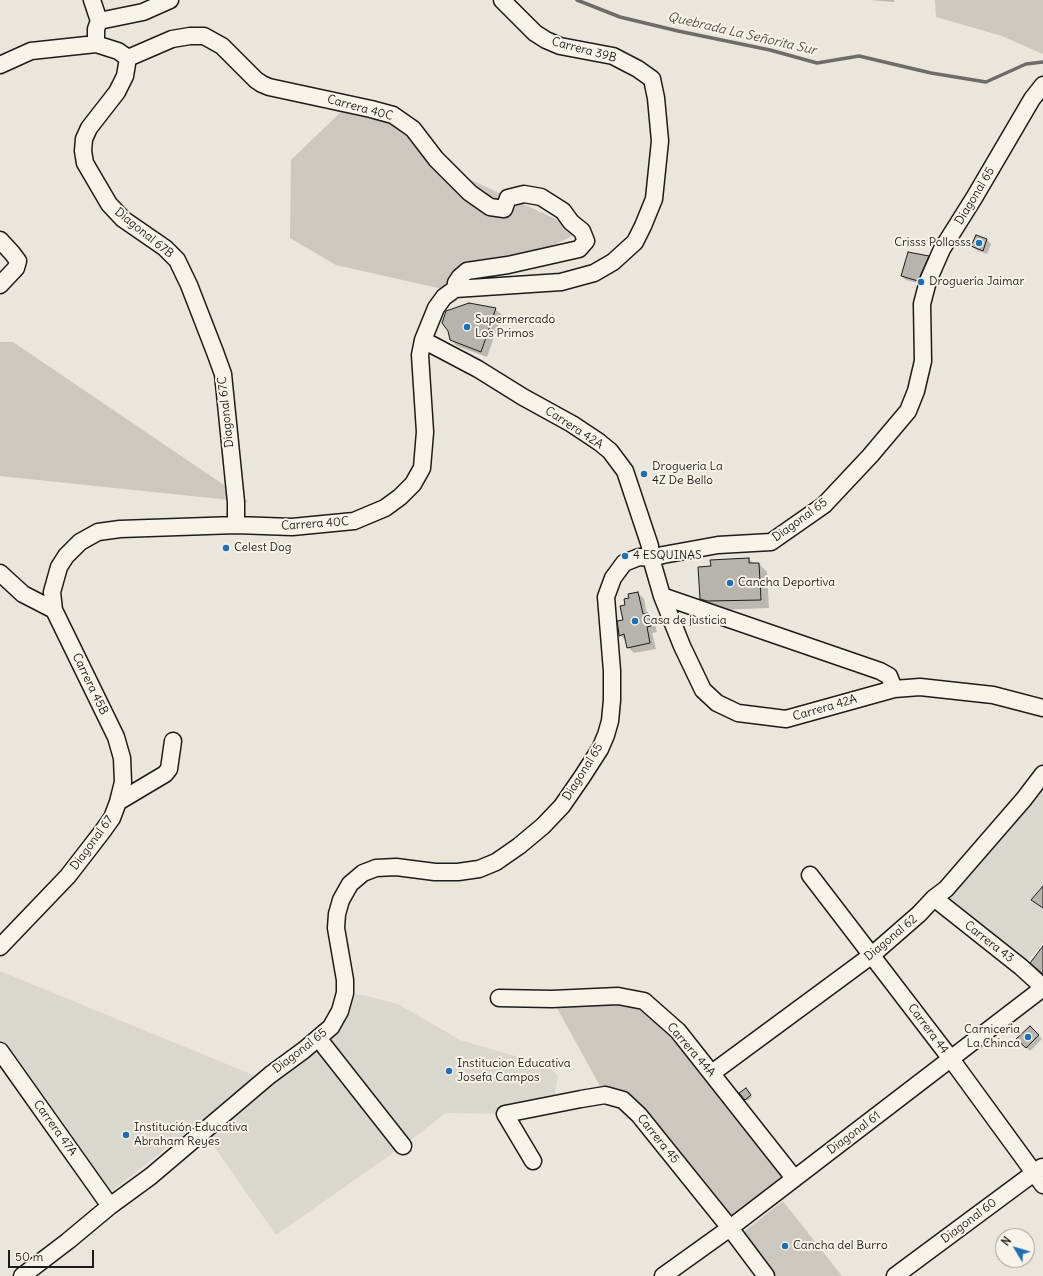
<!DOCTYPE html>
<meta charset="utf-8">
<style>
body{margin:0}
#map{position:relative;width:1043px;height:1276px;overflow:hidden;background:#eae6dc;font-family:Delius,sans-serif}
canvas{display:block}
.north{position:absolute;left:995px;top:1228px;width:40px;height:40px;box-sizing:border-box;background:#f7f3e8;border:1px solid #9f9d96;border-radius:50%;rotate:308deg;font-size:11px;font-weight:700;line-height:16px;text-align:center;color:#1c1c1c}
.north::after{content:'';display:block;margin:auto;width:14px;height:18px;background:#1f6fb2;clip-path:polygon(50% 0,100% 100%,50% 72%,0 100%)}
.scale{position:absolute;left:8px;top:1250px;width:86px;height:18px;box-sizing:border-box;border:2px solid #1c1c1c;border-top:0;padding-left:5px;font-size:12px;line-height:14px;white-space:nowrap;color:#1c1c1c;-webkit-text-stroke:3px #f7f3e8;paint-order:stroke}
</style>
<div id="map">
<canvas width="1043" height="1276"></canvas>
<div class="north">N</div>
<div class="scale">50 m</div>
</div>
<script>
const ctx = document.querySelector('canvas').getContext('2d');
ctx.lineJoin = 'round';
function fillPath(path, color) { ctx.fillStyle = color; ctx.fill(path, 'evenodd'); }
const shape = rows => new Path2D(rows.map(r => 'M' + r).join(''));
function strokePath(path, color, width, dash) { ctx.strokeStyle = color; ctx.lineWidth = width; ctx.lineCap = dash ? 'butt' : 'round'; ctx.setLineDash(dash || []); ctx.stroke(path); }
function write(font, color, halo, rows, align = 'center') {
  ctx.font = font + ' Delius,sans-serif'; ctx.lineWidth = 4; ctx.setLineDash([]); ctx.textBaseline = 'middle'; ctx.strokeStyle = halo; ctx.fillStyle = color; for (const [text, x, y, turn = 0] of rows) {
    ctx.save(); ctx.translate(x, y); ctx.rotate((+turn || 0) * Math.PI / 180); ctx.textAlign = isNaN(turn) ? turn : align; if (halo) ctx.strokeText(text, 0, 0); ctx.fillText(text, 0, 0); ctx.restore();
  }
}
const built = shape([
 [1043,785,1043,886,1032,900,1043,908,1043,943,1025,964,945,900],
 [0,971,258,1077,109,1193,0,1040],
 [345,993,362,995,398,1004,460,1040,549,1066,558,1076,553,1104,505,1114,446,1113,403,1146,276,1235,204,1132,318,1038]
]);
const green = shape([
 [935,0,1043,0,1043,54,1002,36,936,17],
 [349,104,413,129,445,168,582,231,460,293,336,265,290,238,291,160],
 [0,342,13,342,249,502,0,476],
 [552,999,644,1001,794,1178,730,1228,639,1115,605,1095],
 [783,1201,842,1276,774,1276,741,1234]
]);
const shadow = shape([
 [870,0,894,0,894,2],
 [977,236,987,240,991,244,987,254,976,250,972,246],
 [928,256,932,260,922,284,906,280,902,276],
 [495,309,502,315,487,357,457,346,451,340],
 [749,559,754,564,759,564,767,572,769,608,716,610,710,607,701,599,712,567],
 [638,593,644,599,647,614,654,620,657,632,652,633,656,649,634,653,628,647,626,641,620,635,624,621,626,605,630,599],
 [1030,1027,1042,1039,1030,1051,1018,1039],
 [746,1090,752,1097,747,1101,741,1094]
]);
const stream = shape([
 [577,0,620,17,678,31,770,50,817,63,859,56,931,73,986,82,1026,64,1043,62]
]);
const building = shape([
 [976,235,987,239,983,251,971,246,976,235],
 [908,252,929,256,918,281,901,276,908,252],
 [469,303,496,308,481,352,450,340,448,331,442,323,446,311,469,303],
 [749,558,749,563,759,563,761,600,707,601,700,599,698,567,711,566,710,560,749,558],
 [638,592,643,614,648,613,651,626,647,627,650,643,627,648,624,634,619,636,619,634,617,621,623,620,620,606,625,605,624,599,629,598,628,594,638,592],
 [1043,886,1043,908,1031,900,1043,886],
 [1043,946,1043,974,1030,963,1043,946],
 [1030,1026,1039,1035,1026,1048,1016,1039,1030,1026],
 [746,1088,751,1095,745,1100,739,1093,746,1088]
]);
const minor = shape([
 [92,0,99,21],
 [96,44,96,29,99,21,143,12,170,0],
 [128,58,125,76,117,92,89,128,84,139,83,151,85,163,109,204,123,219,165,248,177,260,189,285,215,352,223,374,236,502,236,525],
 [0,65,31,51,96,44,118,51,128,58,172,39,190,36,204,36,222,46,256,80,262,84,269,87,371,109,393,115,413,129,436,159,470,193,490,207,504,209,508,198,524,194,541,197,563,211,571,222,582,231,586,241,579,249,508,265,467,271,460,277,456,283,455,289],
 [0,240,12,253,18,261,16,268,0,285],
 [423,340,478,369,523,397,572,424,599,442,610,451,625,471,650,546,651,558,662,596,682,646,703,690,717,703,738,713,786,719,894,689,920,687,993,695,1043,708],
 [0,573,23,594,54,610],
 [662,596,880,671,889,676,894,689],
 [118,802,165,774,169,769,173,741],
 [810,875,951,1059,1043,1185],
 [934,898,1021,967,1043,987],
 [0,947,68,876,102,832,112,818,118,802,123,782,122,758,116,737,54,610,52,592,59,567,66,556,80,542,98,532,120,529,236,525,292,527,354,521,385,508,400,497,413,484,422,468,425,432,420,355,423,340,436,308,444,297,455,289,561,282,594,273,613,262,635,242,643,226,654,199,660,141,656,98,652,79,638,69,613,56,560,46,546,40,535,33,502,0],
 [499,998,552,999,618,996,644,1001,678,1031,794,1178],
 [318,1038,403,1146],
 [0,1051,110,1206],
 [712,1073,872,955,919,914,934,898,946,889,1024,799,1043,774],
 [533,1161,505,1114,581,1099,605,1095,623,1100,639,1115,730,1228,766,1276],
 [22,1276,68,1241,110,1206,151,1176,270,1075,304,1050,331,1027,340,1011,345,993,345,980,336,928,337,914,341,900,350,884,363,873,376,868,396,867,435,872,458,872,479,869,496,862,519,846,543,826,562,806,582,777,600,749,606,735,610,721,612,700,612,671,606,597,613,578,624,563,639,557,651,558,663,555,718,545,771,542,824,505,870,456,908,411,916,391,923,361,922,304,928,281,942,249,974,198,1032,99,1043,85],
 [663,1276,730,1228,1043,988],
 [895,1276,1042,1167]
]);
const markers = [
 [979,243,4,"#1f6fb2"],
 [921,282,4,"#1f6fb2"],
 [467,327,4,"#1f6fb2"],
 [644,474,4,"#1f6fb2"],
 [226,548,4,"#1f6fb2"],
 [625,556,4,"#1f6fb2"],
 [730,583,4,"#1f6fb2"],
 [635,621,4,"#1f6fb2"],
 [1028,1037,4,"#1f6fb2"],
 [449,1071,4,"#1f6fb2"],
 [126,1135,4,"#1f6fb2"],
 [785,1246,4,"#1f6fb2"]
];
const streetNames = [
 ["Carrera 39B",584,50,15],
 ["Carrera 40C",360,108,15],
 ["Diagonal 65",975,196,-59],
 ["Diagonal 67B",144,233,39],
 ["Diagonal 67C",226,412,-96],
 ["Carrera 42A",574,428,33],
 ["Diagonal 65",800,520,-36],
 ["Carrera 40C",315,524,-4],
 ["Carrera 45B",90,684,64],
 ["Carrera 42A",825,708,-16],
 ["Diagonal 65",583,772,-58],
 ["Diagonal 67",92,843,-54],
 ["Diagonal 62",891,938,-40],
 ["Carrera 43",989,942,38],
 ["Carrera 44",928,1029,53],
 ["Carrera 44A",691,1050,49],
 ["Diagonal 65",300,1051,-38],
 ["Carrera 47A",55,1128,54],
 ["Diagonal 61",854,1133,-37],
 ["Carrera 45",658,1139,51],
 ["Diagonal 60",969,1221,-37]
];
const poiNames = [
 ["Crisss Pollosss",971,243,"right"],
 ["Droguería Jaimar",929,282],
 ["Supermercado",475,320],
 ["Los Primos",475,334],
 ["Droguería La",652,467],
 ["4Z De Bello",652,481],
 ["Celest Dog",234,548],
 ["4 ESQUINAS",633,556],
 ["Cancha Deportiva",738,583],
 ["Casa de justicia",643,621],
 ["Carniceria",1020,1030,"right"],
 ["La Chinca",1020,1044,"right"],
 ["Institucion Educativa",457,1064],
 ["Josefa Campos",457,1078],
 ["Institución Educativa",134,1128],
 ["Abraham Reyes",134,1142],
 ["Cancha del Burro",793,1246]
];
const waterNames = [
 ["Quebrada La Señorita Sur",742,34,13]
];
fillPath(built, '#dad7ce');
fillPath(green, '#ccc8c0');
fillPath(shadow, '#0003');
strokePath(stream, '#6d6c68', 3.5);
fillPath(building, '#b6b4ac');
strokePath(building, '#1c1c1c', 1);
strokePath(minor, '#1c1c1c', 19);
strokePath(minor, '#f7f3e8', 16);
for (const [x, y, r, color] of markers) { const dot = new Path2D(); dot.arc(x, y, r, 0, 2 * Math.PI); ctx.fillStyle = color; ctx.fill(dot); strokePath(dot, '#f7f3e8', 1.5); }
write('12px', '#1c1c1c', '#f7f3e8', streetNames);
write('12px', '#1c1c1c', '#f7f3e8', poiNames, 'left');
write('italic 13px', '#52514e', '#f7f3e8', waterNames);
</script>
